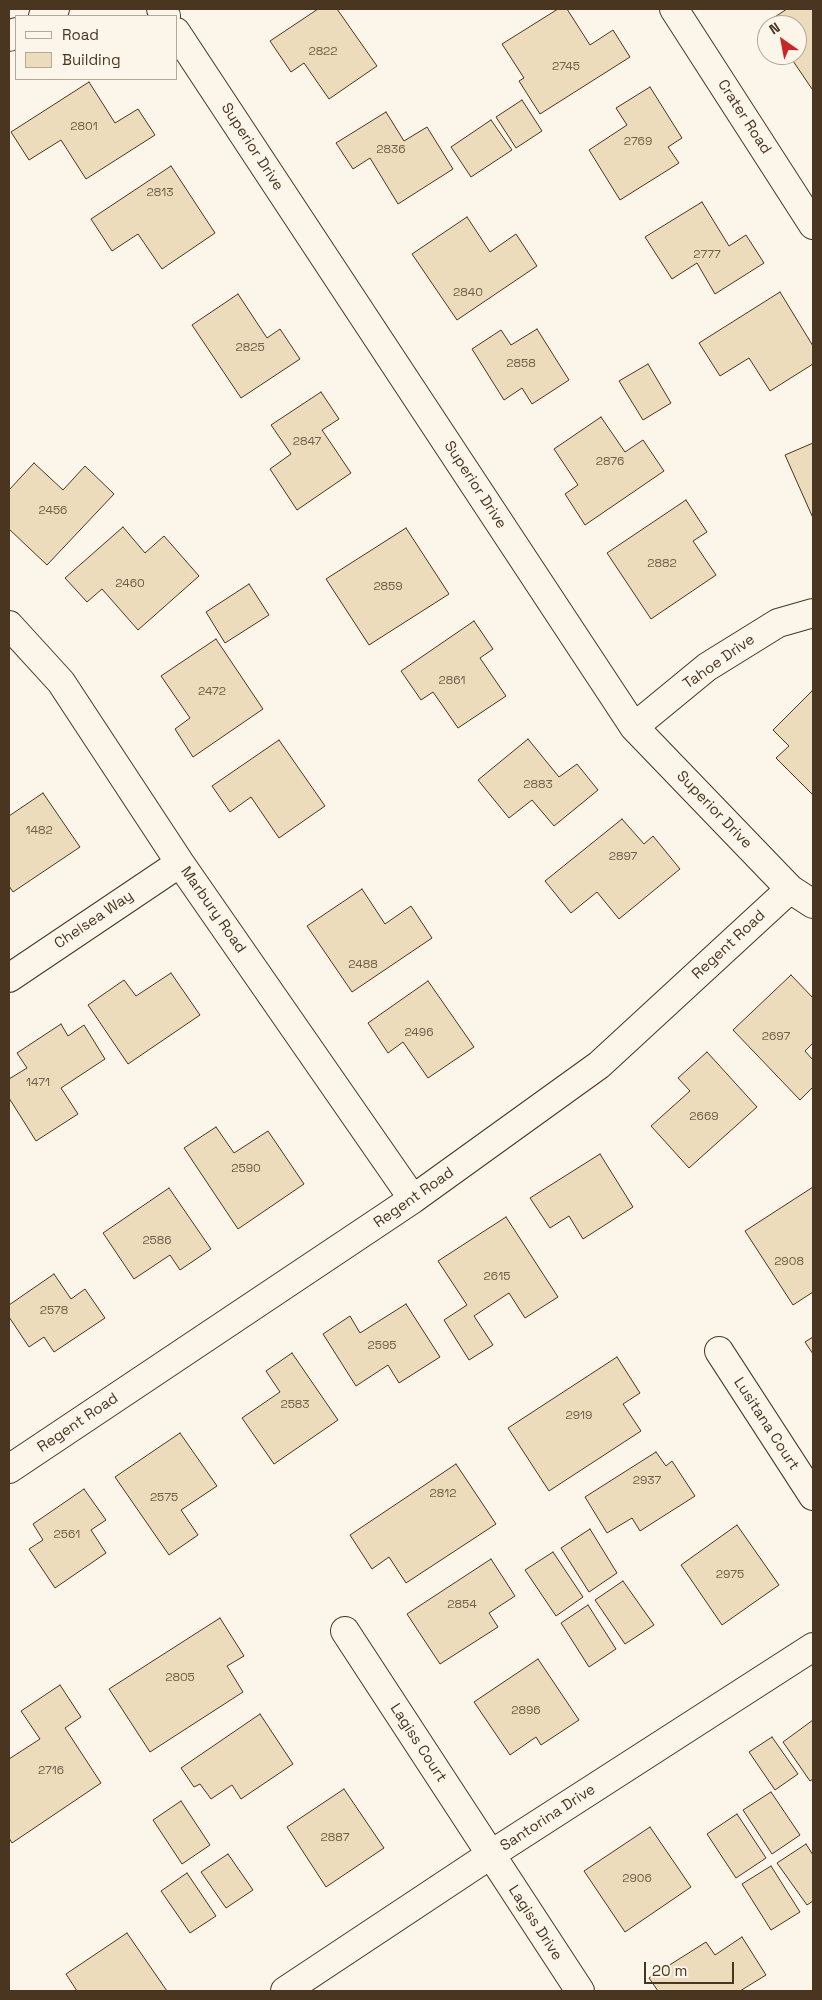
<!DOCTYPE html>
<style>
body{margin:0}
#map{position:relative;width:822px;height:2000px;overflow:hidden;background:#fbf6e9;font-family:"Space Grotesk",sans-serif}
canvas{display:block}
.frame{position:absolute;inset:0;border:10px solid #4a3520;pointer-events:none}
.legend{position:absolute;left:15px;top:15px;width:162px;height:65px;box-sizing:border-box;background:#fbf6e9;border:1px solid #b4a999;margin:0;padding:6px 9px;list-style:none;font-size:15px;color:#4a3520}
.legend li{display:flex;align-items:center;gap:10px;height:25px}
.legend b{width:25px;border:1px solid #b4a999}
.north{position:absolute;left:757px;top:15px;width:50px;height:50px;box-sizing:border-box;background:#fbf6e9;border:1px solid #b4a999;border-radius:50%;rotate:327deg;font-size:14px;font-weight:700;line-height:20px;text-align:center;color:#4a3520}
.north::after{content:'';display:block;margin:auto;width:18px;height:22px;background:#c62828;clip-path:polygon(50% 0,100% 100%,50% 72%,0 100%)}
.scale{position:absolute;left:644px;top:1962px;width:90px;height:22px;box-sizing:border-box;border:2px solid #4a3520;border-top:0;padding-left:6px;font-size:15px;line-height:18px;white-space:nowrap;color:#4a3520;-webkit-text-stroke:4px #fbf6e9;paint-order:stroke}
</style>
<div id="map">
<canvas width="822" height="2000"></canvas>
<div class="frame"></div>
<ul class="legend">
<li><b style="height:6px;background:#fbf6e9"></b>Road</li>
<li><b style="height:14px;background:#ecdcbc"></b>Building</li>
</ul>
<div class="north">N</div>
<div class="scale">20 m</div>
</div>
<script>
const ctx = document.querySelector('canvas').getContext('2d');
ctx.lineJoin = 'round';
function fillPath(path, color) { ctx.fillStyle = color; ctx.fill(path, 'evenodd'); }
const shape = rows => new Path2D(rows.map(r => 'M' + r).join(''));
function strokePath(path, color, width, dash) { ctx.strokeStyle = color; ctx.lineWidth = width; ctx.lineCap = dash ? 'butt' : 'round'; ctx.setLineDash(dash || []); ctx.stroke(path); }
function write(font, color, halo, rows, align = 'center') {
  ctx.font = font + ' "Space Grotesk",sans-serif'; ctx.lineWidth = 4; ctx.setLineDash([]); ctx.textBaseline = 'middle'; ctx.strokeStyle = halo; ctx.fillStyle = color; for (const [text, x, y, turn = 0] of rows) {
    ctx.save(); ctx.translate(x, y); ctx.rotate((+turn || 0) * Math.PI / 180); ctx.textAlign = isNaN(turn) ? turn : align; if (halo) ctx.strokeText(text, 0, 0); ctx.fillText(text, 0, 0); ctx.restore();
  }
}
const building = shape([
 [318,9,337,9,377,66,329,99,304,63,291,72,270,41,318,9],
 [558,9,567,9,590,45,613,30,630,57,540,114,519,81,524,78,502,44,558,9],
 [787,9,813,9,813,88,812,89,789,55,797,55,797,25,769,25,767,22,787,9],
 [89,82,115,123,138,109,155,135,86,179,61,140,29,160,11,132,89,82],
 [650,87,682,138,668,147,679,163,620,200,589,150,627,125,616,108,650,87],
 [522,100,542,131,516,148,496,117,522,100],
 [386,112,404,141,427,127,453,169,398,204,370,158,353,169,336,143,386,112],
 [491,120,512,150,471,177,451,147,491,120],
 [171,166,215,233,162,269,138,234,112,251,91,219,171,166],
 [702,202,729,246,746,235,764,263,715,294,697,263,672,279,645,237,702,202],
 [467,217,490,252,516,234,537,266,457,320,412,254,467,217],
 [780,292,813,346,813,364,770,391,749,358,720,376,699,343,780,292],
 [238,294,267,338,280,329,300,359,241,398,192,325,238,294],
 [537,329,569,380,532,404,522,388,504,400,472,349,501,330,511,345,537,329],
 [648,364,671,403,643,420,619,381,648,364],
 [321,392,339,419,322,430,351,473,297,510,270,469,291,454,271,425,321,392],
 [601,417,625,452,643,440,664,471,585,525,565,494,578,485,554,449,601,417],
 [813,443,813,518,785,455,813,443],
 [34,463,63,490,85,466,114,494,47,565,9,529,9,490,34,463],
 [686,500,707,532,693,541,716,575,651,619,607,553,686,500],
 [123,527,145,553,164,536,199,576,138,630,102,589,87,602,65,578,123,527],
 [406,528,449,594,369,645,326,579,406,528],
 [249,584,269,615,225,643,206,612,249,584],
 [474,621,493,649,480,658,506,696,458,728,433,692,421,700,401,671,474,621],
 [216,639,263,709,193,757,175,729,190,718,161,676,216,639],
 [812,691,813,693,813,795,776,758,789,746,773,730,812,691],
 [528,739,559,777,577,764,598,790,554,826,532,800,509,818,478,780,528,739],
 [279,740,325,806,279,838,251,797,230,812,212,786,279,740],
 [43,793,80,847,13,892,9,886,9,816,43,793],
 [622,819,644,844,653,836,680,869,619,919,597,892,571,913,545,881,622,819],
 [362,889,385,924,411,906,432,938,352,992,307,926,362,889],
 [171,973,200,1015,128,1064,88,1005,124,980,136,996,171,973],
 [791,975,813,998,813,1043,805,1051,813,1060,813,1087,800,1100,733,1030,791,975],
 [428,981,474,1047,428,1078,403,1042,388,1053,368,1023,428,981],
 [61,1024,68,1036,84,1025,105,1059,61,1088,78,1114,36,1141,9,1098,9,1079,27,1068,17,1053,61,1024],
 [707,1052,757,1107,689,1168,651,1126,690,1091,678,1078,707,1052],
 [216,1127,234,1153,268,1131,304,1184,238,1229,184,1148,216,1127],
 [600,1154,633,1207,583,1239,569,1216,550,1228,530,1198,600,1154],
 [813,1187,813,1292,793,1305,745,1231,813,1187],
 [169,1188,211,1249,180,1270,170,1255,134,1279,103,1233,169,1188],
 [506,1217,558,1297,525,1318,509,1293,474,1316,493,1345,469,1360,444,1320,467,1305,438,1261,506,1217],
 [54,1274,71,1299,85,1289,105,1318,54,1352,44,1337,29,1347,9,1317,9,1305,54,1274],
 [406,1304,440,1357,399,1383,388,1365,356,1386,323,1334,350,1316,360,1333,406,1304],
 [813,1337,813,1354,805,1342,813,1337],
 [292,1353,338,1420,274,1464,242,1418,280,1392,266,1371,292,1353],
 [617,1357,640,1393,623,1404,641,1431,549,1491,508,1428,617,1357],
 [180,1433,217,1486,181,1510,198,1535,169,1555,115,1477,180,1433],
 [656,1452,666,1466,672,1461,695,1496,640,1531,632,1518,607,1533,585,1497,656,1452],
 [456,1464,496,1524,406,1583,389,1557,372,1569,350,1535,456,1464],
 [84,1489,106,1520,91,1530,106,1553,55,1588,29,1549,43,1540,33,1524,84,1489],
 [737,1525,779,1585,722,1625,681,1565,737,1525],
 [590,1529,617,1573,589,1592,561,1548,590,1529],
 [553,1552,583,1597,556,1616,525,1570,553,1552],
 [491,1559,515,1596,489,1613,498,1627,440,1664,407,1614,491,1559],
 [623,1581,654,1625,625,1644,595,1600,623,1581],
 [588,1605,616,1649,589,1667,561,1623,588,1605],
 [220,1618,244,1656,227,1666,243,1692,150,1752,109,1689,220,1618],
 [538,1659,579,1720,541,1745,536,1737,510,1755,474,1702,538,1659],
 [60,1685,81,1717,65,1728,101,1783,12,1843,9,1838,9,1759,40,1739,21,1711,60,1685],
 [260,1714,293,1764,241,1799,232,1785,211,1799,200,1784,194,1787,181,1768,260,1714],
 [813,1720,813,1779,810,1781,783,1742,813,1720],
 [772,1737,798,1774,775,1790,749,1752,772,1737],
 [344,1789,384,1848,326,1887,287,1827,344,1789],
 [771,1792,800,1835,772,1854,743,1810,771,1792],
 [181,1801,210,1845,182,1864,153,1820,181,1801],
 [737,1814,766,1858,736,1878,707,1834,737,1814],
 [650,1827,691,1887,625,1932,584,1871,650,1827],
 [806,1844,813,1855,813,1901,807,1905,777,1863,806,1844],
 [228,1854,253,1890,226,1908,201,1872,228,1854],
 [771,1866,800,1912,771,1930,742,1884,771,1866],
 [187,1873,216,1916,190,1933,161,1891,187,1873],
 [127,1933,167,1991,77,1991,66,1974,127,1933],
 [742,1937,766,1975,740,1991,658,1991,649,1978,706,1942,715,1955,742,1937]
]);
const minor = shape([
 [161,9,166,16],
 [674,9,813,225],
 [43,16,55,9],
 [176,32,634,727,790,889,813,904],
 [9,37,16,32],
 [9,625,61,682,180,863,413,1199],
 [634,727,707,667,778,623,813,613],
 [9,978,180,863],
 [719,1351,813,1496],
 [9,1469,413,1199,599,1065,790,889],
 [345,1631,580,1991],
 [285,1991,490,1855,813,1647]
]);
const numberNames = [
 ["2822",323,52],
 ["2745",566,67],
 ["2801",84,127],
 ["2769",638,142],
 ["2836",391,150],
 ["2813",160,193],
 ["2777",707,255],
 ["2840",468,293],
 ["2825",250,348],
 ["2858",521,364],
 ["2847",307,442],
 ["2876",610,462],
 ["2456",53,511],
 ["2882",662,564],
 ["2460",130,584],
 ["2859",388,587],
 ["2861",452,681],
 ["2472",212,692],
 ["2883",538,785],
 ["1482",39,831],
 ["2897",623,857],
 ["2488",363,965],
 ["2496",419,1033],
 ["2697",776,1037],
 ["1471",38,1083],
 ["2669",704,1117],
 ["2590",246,1169],
 ["2586",157,1241],
 ["2908",789,1262],
 ["2615",497,1277],
 ["2578",54,1311],
 ["2595",382,1346],
 ["2583",295,1405],
 ["2919",579,1416],
 ["2937",647,1481],
 ["2812",443,1494],
 ["2575",164,1498],
 ["2561",67,1535],
 ["2975",730,1575],
 ["2854",462,1605],
 ["2805",180,1678],
 ["2896",526,1711],
 ["2716",51,1771],
 ["2887",335,1838],
 ["2906",637,1879]
];
const streetNames = [
 ["Crater Road",744,117,57],
 ["Superior Drive",252,147,57],
 ["Superior Drive",475,485,57],
 ["Tahoe Drive",719,662,-35],
 ["Superior Drive",714,810,46],
 ["Marbury Road",213,910,55],
 ["Chelsea Way",94,920,-34],
 ["Regent Road",729,945,-43],
 ["Regent Road",414,1198,-35],
 ["Regent Road",78,1423,-34],
 ["Lusitana Court",766,1424,57],
 ["Lagiss Court",418,1743,57],
 ["Santorina Drive",548,1818,-33],
 ["Lagiss Drive",535,1923,57]
];
fillPath(building, '#ecdcbc');
strokePath(building, '#4a3520', 1);
strokePath(minor, '#4a3520', 30);
strokePath(minor, '#fbf6e9', 28);
write('12px', '#725f47', null, numberNames);
write('15px', '#4a3520', '#fbf6e9', streetNames);
</script>
